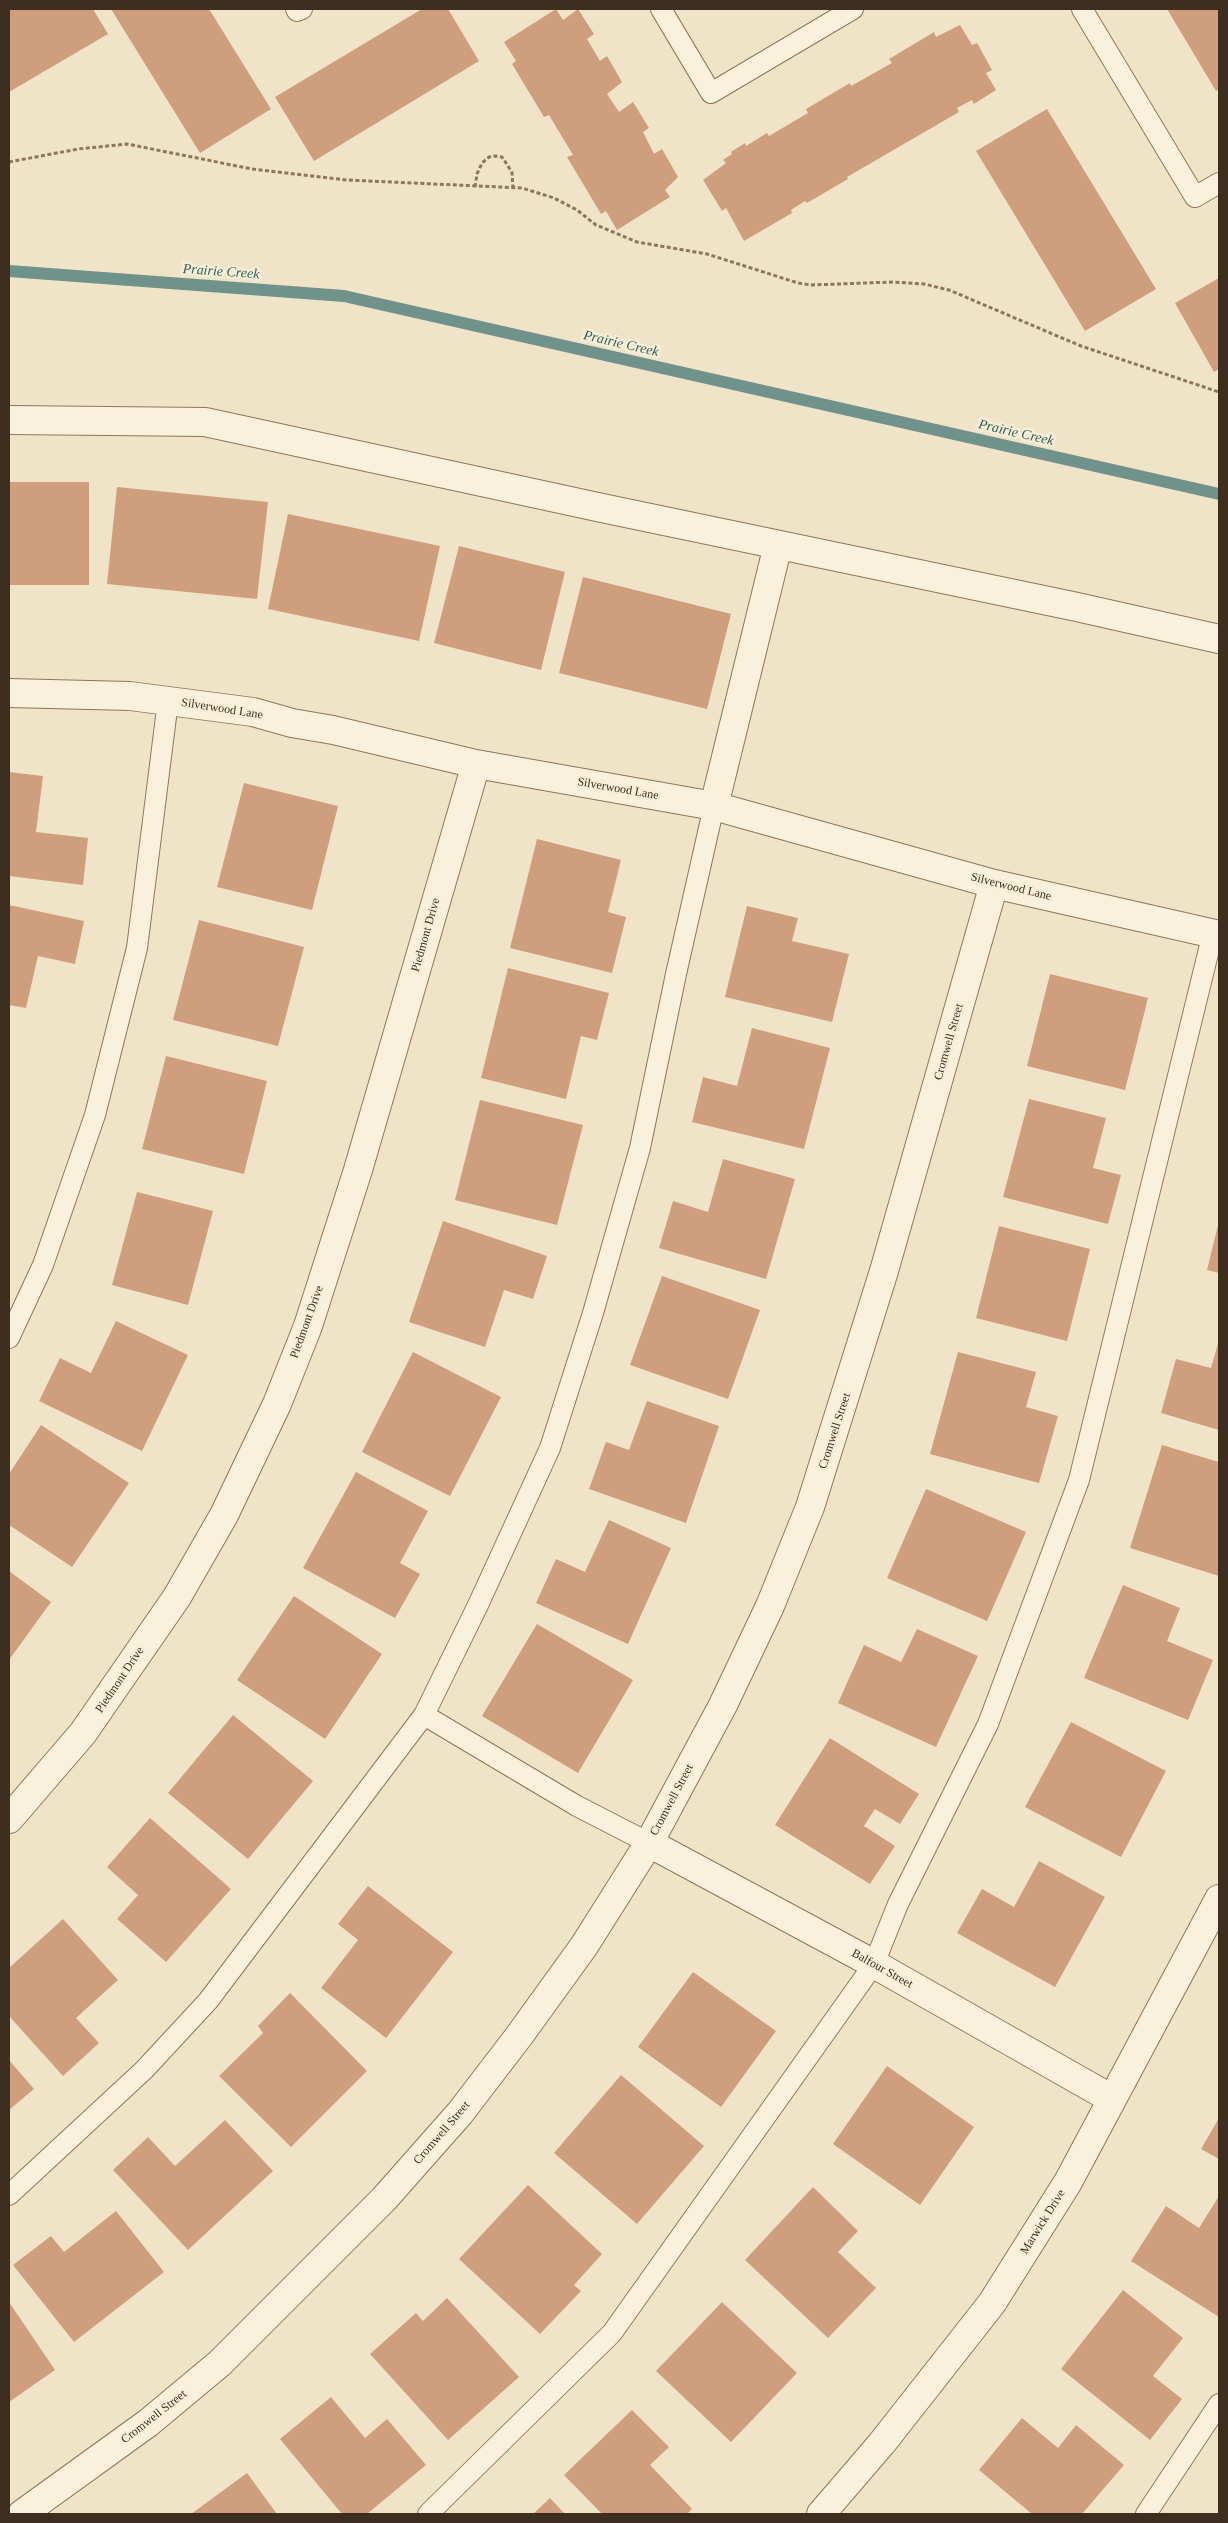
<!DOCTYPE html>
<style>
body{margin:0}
#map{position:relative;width:1228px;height:2523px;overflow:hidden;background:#f0e4c8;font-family:Georgia,serif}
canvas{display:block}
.frame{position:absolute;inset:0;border:10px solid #3d2e20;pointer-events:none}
</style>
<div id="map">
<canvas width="1228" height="2523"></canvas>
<div class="frame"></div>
</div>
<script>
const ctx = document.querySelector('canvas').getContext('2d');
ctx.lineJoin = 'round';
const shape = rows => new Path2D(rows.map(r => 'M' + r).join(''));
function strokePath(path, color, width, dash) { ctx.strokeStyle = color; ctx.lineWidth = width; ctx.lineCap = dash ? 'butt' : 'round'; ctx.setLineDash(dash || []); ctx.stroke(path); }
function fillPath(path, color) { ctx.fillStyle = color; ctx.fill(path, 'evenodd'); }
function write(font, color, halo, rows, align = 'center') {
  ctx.font = font + ' Georgia,serif'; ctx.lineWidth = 5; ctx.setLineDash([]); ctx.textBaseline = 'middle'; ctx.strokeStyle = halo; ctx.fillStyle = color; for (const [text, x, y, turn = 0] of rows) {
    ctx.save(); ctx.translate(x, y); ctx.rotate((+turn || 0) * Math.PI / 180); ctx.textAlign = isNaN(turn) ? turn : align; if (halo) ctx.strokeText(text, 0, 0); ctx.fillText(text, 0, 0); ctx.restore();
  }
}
const stream = shape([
 [9,271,344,296,1219,494]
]);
const building = shape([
 [9,9,93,9,108,34,9,92],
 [111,9,209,9,271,109,200,153],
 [422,9,448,9,479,61,314,161,275,97],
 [556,9,563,20,578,9,594,34,587,39,600,61,607,56,622,82,607,94,619,112,633,102,649,128,643,132,654,154,662,149,678,177,665,190,670,197,617,230,606,211,601,214,567,157,573,155,549,115,544,117,512,64,516,61,504,42],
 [1167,9,1219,9,1219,89,1216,91],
 [960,25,972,45,977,43,992,70,986,73,996,90,974,104,972,100,957,108,959,112,847,177,848,179,807,203,805,201,791,210,792,213,744,241,726,208,722,211,703,180,726,163,723,160,732,154,731,152,745,143,746,146,767,133,769,136,808,113,806,109,850,83,851,86,892,63,889,59,934,32,936,37],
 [1047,109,1156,289,1085,331,976,151],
 [1219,278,1219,369,1214,372,1175,303],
 [9,482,89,482,89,585,9,585],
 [117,487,268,502,257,599,107,584],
 [288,514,440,546,419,641,268,609],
 [459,546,565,572,541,670,434,643],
 [583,577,731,614,707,709,559,673],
 [9,772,43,776,36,832,88,838,83,885,9,876],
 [244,783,338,806,312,910,217,887],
 [537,839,621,860,608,912,626,917,612,973,510,948],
 [9,905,84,921,75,964,38,956,26,1008,9,1005],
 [747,906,798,918,792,941,849,954,832,1022,725,997],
 [199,920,304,947,278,1046,173,1020],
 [508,968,609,993,597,1040,581,1036,566,1099,481,1078],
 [1050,974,1148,998,1125,1090,1027,1066],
 [752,1028,830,1048,804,1149,692,1122,703,1077,737,1086],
 [166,1056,267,1081,244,1174,142,1149],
 [1029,1099,1106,1118,1093,1168,1121,1175,1108,1224,1003,1197],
 [480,1100,583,1125,557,1225,455,1200],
 [723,1159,795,1179,766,1279,659,1248,673,1201,708,1212],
 [137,1192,213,1211,188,1305,112,1285],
 [443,1221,547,1256,533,1299,504,1290,485,1347,409,1322],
 [1219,1221,1219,1273,1207,1270],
 [999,1226,1090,1249,1067,1341,976,1318],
 [662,1276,760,1310,728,1399,630,1365],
 [116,1321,188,1355,142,1451,39,1401,60,1358,91,1373],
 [1219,1340,1219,1430,1161,1413,1176,1359,1211,1368],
 [413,1352,501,1397,450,1496,362,1452],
 [958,1352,1036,1372,1026,1407,1058,1416,1039,1483,930,1454],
 [647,1401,719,1426,686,1523,589,1489,606,1442,629,1450],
 [41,1425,129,1483,72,1567,9,1525,9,1474],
 [1162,1445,1219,1462,1219,1576,1130,1548],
 [356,1472,428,1511,400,1563,420,1574,395,1618,303,1568],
 [926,1489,1026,1532,987,1621,887,1578],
 [609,1520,671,1548,628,1644,536,1603,556,1559,585,1572],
 [9,1571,51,1602,9,1660],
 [1123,1585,1180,1608,1167,1641,1213,1660,1188,1720,1084,1678],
 [294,1596,382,1654,325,1739,237,1680],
 [537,1624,633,1680,578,1773,482,1716],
 [917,1629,978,1656,936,1747,838,1703,864,1645,901,1662],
 [233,1715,313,1781,248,1859,168,1793],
 [1071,1722,1166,1771,1121,1857,1025,1807],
 [830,1738,919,1794,900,1824,875,1809,864,1826,895,1846,870,1884,775,1825],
 [150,1818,231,1889,166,1962,117,1919,138,1895,107,1867],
 [1039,1861,1105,1897,1055,1987,957,1933,982,1889,1014,1907],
 [368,1886,453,1952,386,2038,321,1988,358,1940,338,1924],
 [63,1919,118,1980,76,2018,99,2043,63,2076,9,2016,9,1968],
 [693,1972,776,2031,721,2107,638,2047],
 [290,1993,367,2071,291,2147,219,2076,263,2033,258,2026],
 [9,2060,34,2089,9,2110],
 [887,2066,974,2127,920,2205,833,2144],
 [621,2075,704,2146,637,2224,554,2153],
 [1219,2118,1219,2159,1201,2149],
 [225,2120,273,2171,188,2250,113,2170,148,2137,175,2166],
 [528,2185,602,2254,574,2285,581,2291,540,2334,459,2259],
 [813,2187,858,2231,838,2252,876,2288,828,2338,745,2260],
 [1219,2196,1219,2317,1131,2261,1166,2206,1199,2228],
 [116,2211,164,2272,74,2342,13,2265,51,2236,64,2252],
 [1123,2290,1183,2338,1153,2376,1182,2399,1150,2440,1061,2369],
 [447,2298,519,2377,448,2440,370,2354,416,2313,423,2321],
 [9,2302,55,2370,9,2402],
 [722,2302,797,2373,731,2442,656,2371],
 [331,2397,365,2438,387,2419,426,2465,367,2514,342,2514,280,2439],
 [632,2410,669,2447,650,2465,692,2509,687,2514,602,2514,564,2475],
 [1022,2418,1058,2448,1076,2425,1124,2465,1082,2514,1032,2514,979,2470],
 [247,2473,277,2514,191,2514],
 [550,2498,565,2514,533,2514]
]);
const path = shape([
 [9,162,78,149,127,144,252,169,347,180,522,188,554,198,577,210,596,225,637,242,707,254,798,283,811,285,893,282,924,284,949,290,1081,346,1219,392],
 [475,187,477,174,482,163,489,157,495,156,502,157,508,166,512,173,513,188]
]);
const service = shape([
 [296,9,297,11,302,9],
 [661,9,711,93,853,9],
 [1082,9,1195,197,1219,183],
 [9,1338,43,1265,95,1115,137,948,168,701],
 [424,1715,577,1806,649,1843],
 [9,2195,144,2070,208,2001,424,1715,478,1605,550,1448,593,1313,640,1148,676,974,714,806],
 [428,2514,612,2333,874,1964,898,1904,988,1724,1079,1480,1213,933],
 [1146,2514,1219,2404]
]);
const minor = shape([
 [9,420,205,422,602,508,1077,607,1219,639],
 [9,693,130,696,253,712,292,723,333,730,476,764,714,806,994,884,1219,935],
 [714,806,778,545],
 [9,1819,83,1733,177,1597,224,1515,277,1404,308,1326,358,1170,476,764],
 [649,1843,874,1964,1112,2099],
 [22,2514,148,2423,220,2363,384,2199,460,2113,519,2036,584,1946,649,1843,723,1705,770,1606,810,1507,884,1271,994,884],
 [821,2514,882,2443,992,2303,1068,2182,1219,1899]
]);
const streetNames = [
 ["Silverwood Lane",222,709,9],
 ["Silverwood Lane",618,789,10],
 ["Silverwood Lane",1011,887,14],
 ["Piedmont Drive",426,935,-74],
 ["Cromwell Street",949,1042,-74],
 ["Piedmont Drive",307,1322,-70],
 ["Cromwell Street",835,1431,-72],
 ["Piedmont Drive",120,1680,-56],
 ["Cromwell Street",672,1800,-62],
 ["Balfour Street",882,1969,29],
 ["Cromwell Street",442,2133,-49],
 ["Marwick Drive",1043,2222,-58],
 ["Cromwell Street",154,2417,-38]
];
const waterNames = [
 ["Prairie Creek",221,272,4],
 ["Prairie Creek",621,344,13],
 ["Prairie Creek",1016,433,13]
];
strokePath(stream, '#6f938a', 12);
fillPath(building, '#cf9f7d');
strokePath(service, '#8d765c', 22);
strokePath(minor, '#8d765c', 30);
strokePath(path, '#8d765c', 3, [4, 2.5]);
strokePath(service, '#faf1dc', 20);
strokePath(minor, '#faf1dc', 28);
write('12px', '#3d2e20', '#f7eed8', streetNames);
write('italic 14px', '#2f5d5a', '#f7eed8', waterNames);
</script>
